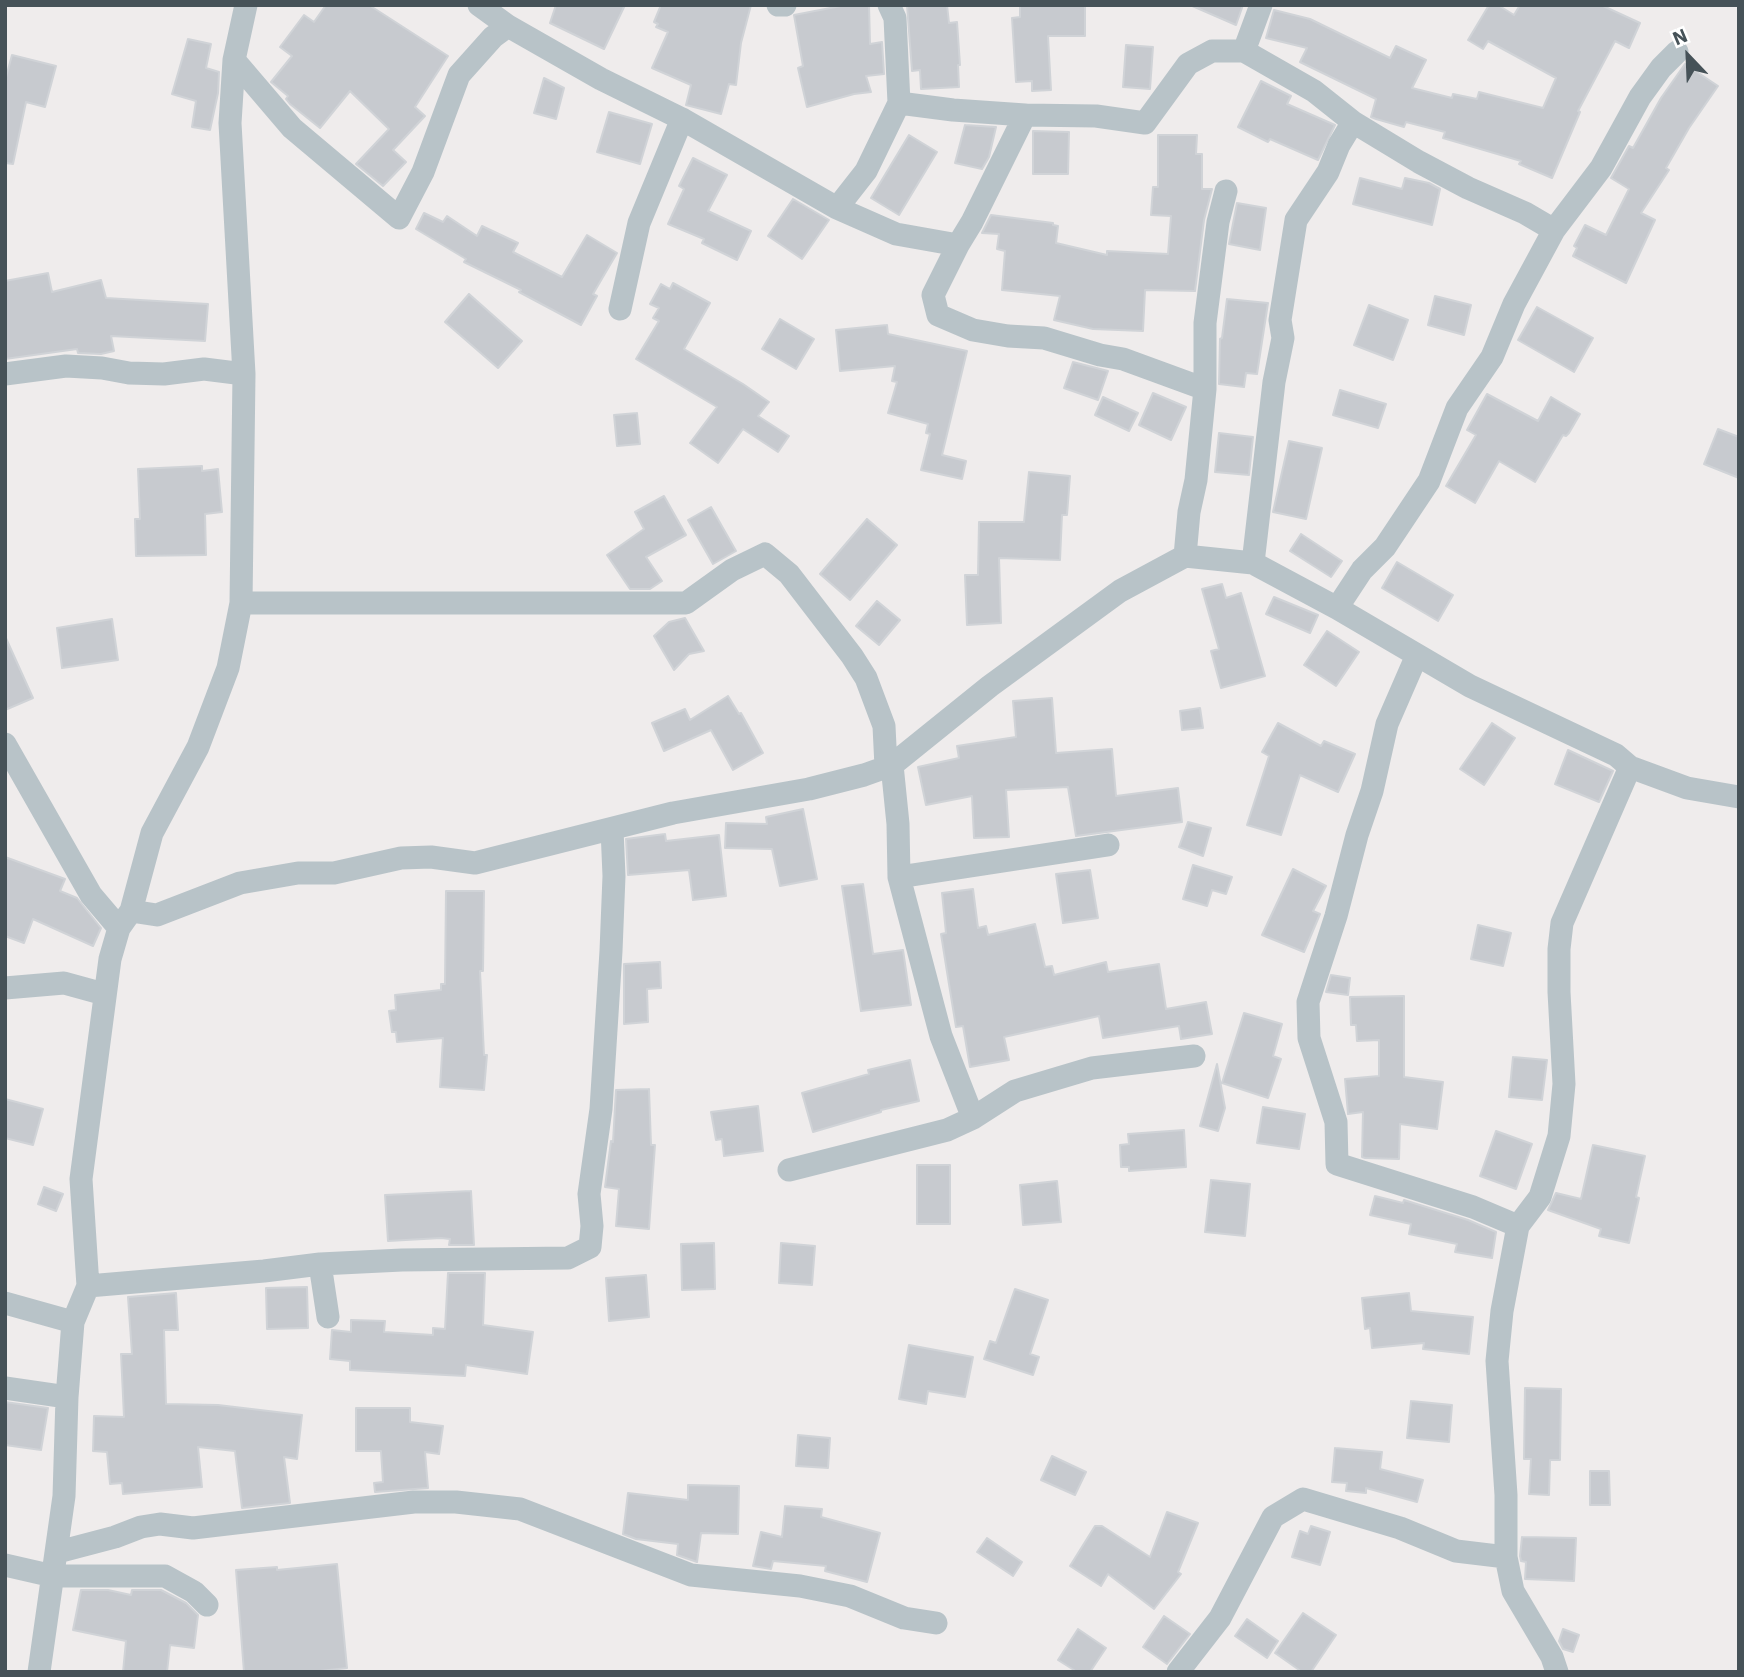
<!DOCTYPE html>
<style>
body{margin:0}
#map{position:relative;width:1744px;height:1677px;overflow:hidden;background:#efecec;font-family:"IBM Plex Sans",sans-serif}
canvas{display:block}
.frame{position:absolute;inset:0;border:7px solid #465258;pointer-events:none}
.north{position:absolute;left:1653px;top:21px;width:70px;height:70px;-webkit-text-stroke:5px #fff;paint-order:stroke;rotate:337deg;font-size:19px;font-weight:700;line-height:28px;text-align:center;color:#465258}
.north::after{content:'';display:block;margin:auto;width:24px;height:32px;background:#465258;clip-path:polygon(50% 0,100% 100%,50% 72%,0 100%)}
</style>
<div id="map">
<canvas width="1744" height="1677"></canvas>
<div class="frame"></div>
<div class="north">N</div>
</div>
<script>
const ctx = document.querySelector('canvas').getContext('2d');
ctx.lineJoin = 'round';
function fillPath(path, color) { ctx.fillStyle = color; ctx.fill(path, 'evenodd'); }
const shape = rows => new Path2D(rows.map(r => 'M' + r).join(''));
function strokePath(path, color, width, dash) { ctx.strokeStyle = color; ctx.lineWidth = width; ctx.lineCap = dash ? 'butt' : 'round'; ctx.setLineDash(dash || []); ctx.stroke(path); }
const building = shape([
 [326,5,369,5,448,56,415,107,425,116,393,150,406,162,383,186,356,164,389,129,350,91,320,128,290,104,286,99,288,96,271,82,292,56,280,47,304,15,314,22,326,5],
 [556,5,625,5,604,49,550,23,556,5],
 [661,5,751,5,741,43,736,85,729,84,721,114,686,105,691,85,652,68,668,32,656,27,658,24,654,22,661,5],
 [846,5,869,5,870,44,882,42,884,74,866,76,871,92,854,94,807,107,798,68,803,66,794,15,846,5],
 [907,5,947,5,949,23,957,22,960,65,958,65,959,87,921,89,920,70,912,71,907,5],
 [1020,5,1085,5,1085,36,1048,36,1051,90,1032,91,1032,81,1016,82,1012,18,1020,17,1020,5],
 [1190,5,1243,5,1236,25,1190,5],
 [1489,5,1498,5,1514,15,1520,5,1601,5,1640,23,1629,48,1615,41,1578,111,1580,112,1552,178,1519,164,1521,161,1443,138,1445,132,1406,122,1404,127,1376,119,1371,117,1376,99,1300,62,1307,48,1266,38,1274,10,1310,19,1390,58,1396,46,1426,60,1412,88,1452,98,1453,94,1477,99,1479,92,1543,108,1556,78,1488,41,1483,49,1468,40,1489,5],
 [188,39,211,44,206,68,219,72,218,93,210,130,192,127,196,101,172,94,188,39],
 [1126,45,1153,47,1150,89,1123,87,1126,45],
 [12,55,56,66,45,107,26,102,13,164,5,163,5,81,12,55],
 [1685,64,1718,86,1689,128,1666,168,1669,170,1641,213,1655,220,1626,283,1573,256,1577,248,1574,246,1585,225,1606,235,1629,189,1611,178,1629,146,1633,148,1661,98,1685,64],
 [544,78,564,88,556,119,534,113,544,78],
 [1261,81,1291,96,1287,104,1335,125,1318,160,1270,139,1268,142,1238,127,1261,81],
 [609,112,652,124,640,164,597,152,609,112],
 [965,125,996,127,989,157,982,169,955,163,965,125],
 [1033,131,1069,132,1068,174,1033,174,1033,131],
 [909,135,937,152,899,215,871,198,909,135],
 [1158,135,1197,135,1196,154,1202,154,1202,189,1212,189,1204,220,1195,291,1145,290,1143,331,1093,329,1054,320,1060,296,1002,290,1005,251,997,249,999,234,982,233,991,215,1053,223,1053,225,1058,226,1056,243,1107,255,1107,251,1168,254,1171,216,1151,215,1153,187,1158,187,1158,135],
 [693,158,727,175,708,211,751,231,737,260,702,243,704,239,668,224,684,189,679,186,693,158],
 [1360,178,1402,189,1405,178,1429,183,1440,189,1432,225,1353,204,1360,178],
 [793,199,829,220,802,259,768,236,793,199],
 [1237,203,1266,208,1260,250,1229,244,1237,203],
 [424,213,443,222,447,216,477,236,482,226,518,243,513,252,562,277,587,235,617,253,593,294,597,296,581,325,519,292,521,290,464,262,466,259,416,229,424,213],
 [48,273,52,292,101,280,106,298,208,304,205,341,111,336,114,351,101,354,78,353,77,349,5,359,5,281,48,273],
 [673,283,710,303,684,349,743,384,769,402,758,416,789,436,778,452,743,429,718,463,690,443,717,407,636,359,659,321,653,318,659,308,650,304,661,284,670,289,673,283],
 [469,294,522,341,498,368,445,322,469,294],
 [1435,296,1471,305,1464,335,1428,325,1435,296],
 [1227,299,1268,303,1257,374,1246,373,1244,387,1219,384,1220,339,1222,338,1227,299],
 [1369,305,1408,320,1393,360,1354,345,1369,305],
 [1537,307,1593,338,1574,372,1518,340,1537,307],
 [780,319,814,339,796,369,762,349,780,319],
 [887,325,888,334,967,351,942,455,966,461,962,479,921,470,930,434,926,433,928,424,888,413,897,382,892,381,895,366,840,371,836,330,887,325],
 [1073,362,1108,371,1098,400,1064,388,1073,362],
 [1340,390,1386,404,1378,428,1333,415,1340,390],
 [1153,393,1186,407,1171,440,1139,425,1153,393],
 [1487,394,1538,421,1551,397,1580,414,1569,433,1566,436,1563,435,1535,482,1499,461,1475,503,1446,486,1476,435,1467,430,1487,394],
 [1103,397,1138,413,1129,431,1095,415,1103,397],
 [637,413,640,444,617,446,614,415,637,413],
 [1718,429,1739,437,1739,478,1704,464,1718,429],
 [1219,433,1253,437,1249,475,1215,472,1219,433],
 [1289,441,1322,448,1306,519,1273,512,1289,441],
 [202,466,202,471,218,469,222,512,205,514,206,555,136,556,135,519,140,519,138,469,202,466],
 [1029,472,1070,476,1067,515,1062,515,1060,560,999,558,1001,623,967,625,965,575,978,575,979,522,1024,522,1029,472],
 [664,496,686,535,646,557,662,581,650,589,630,589,607,555,644,529,635,512,664,496],
 [711,507,736,551,713,564,688,520,711,507],
 [867,519,897,545,850,600,820,574,867,519],
 [1301,534,1342,561,1331,577,1290,551,1301,534],
 [1397,562,1453,595,1438,621,1382,588,1397,562],
 [1222,584,1226,598,1241,593,1265,676,1221,688,1211,651,1219,649,1202,589,1222,584],
 [1274,597,1318,615,1310,633,1266,614,1274,597],
 [877,601,900,620,879,645,856,626,877,601],
 [685,618,704,651,689,654,674,670,654,636,669,622,685,618],
 [112,619,118,660,62,668,57,628,112,619],
 [1327,631,1359,652,1336,686,1304,665,1327,631],
 [5,636,33,698,5,710,5,636],
 [728,696,739,714,741,713,763,753,733,770,711,730,664,751,652,723,685,709,690,720,728,696],
 [1052,698,1056,753,1112,749,1116,796,1178,788,1182,822,1076,836,1068,787,1006,790,1009,837,974,838,972,796,926,805,918,767,959,758,957,746,1016,737,1013,701,1052,698],
 [1200,708,1203,728,1182,730,1180,711,1200,708],
 [1278,723,1321,746,1324,741,1355,754,1338,792,1300,775,1281,835,1247,825,1269,756,1262,752,1278,723],
 [1492,723,1515,738,1484,785,1460,769,1492,723],
 [1568,750,1613,771,1599,802,1555,784,1568,750],
 [803,809,817,879,780,886,772,849,725,848,726,823,767,824,766,817,803,809],
 [1188,822,1211,828,1203,856,1179,847,1188,822],
 [665,834,666,841,719,835,726,896,693,900,689,870,628,875,626,839,665,834],
 [5,857,65,879,60,891,77,898,101,928,93,946,33,919,24,943,5,936,5,857],
 [1193,865,1232,877,1226,894,1212,890,1207,906,1183,899,1193,865],
 [1293,869,1326,886,1313,911,1320,914,1304,952,1262,935,1293,869],
 [1090,870,1098,918,1063,923,1056,874,1090,870],
 [863,884,873,954,903,950,911,1005,861,1011,842,886,863,884],
 [973,889,978,928,986,926,988,935,1035,924,1045,967,1052,966,1054,975,1106,962,1108,972,1159,964,1166,1009,1206,1002,1212,1034,1181,1039,1179,1026,1103,1038,1099,1016,1004,1037,1009,1060,970,1067,963,1026,956,1027,948,978,941,934,946,933,942,893,973,889],
 [446,891,484,891,483,971,480,971,484,1055,487,1055,484,1090,440,1087,443,1038,397,1042,396,1032,392,1032,389,1011,396,1010,395,995,441,990,441,984,445,984,446,891],
 [1478,925,1511,933,1503,966,1471,959,1478,925],
 [660,962,661,988,647,989,648,1022,624,1024,624,964,660,962],
 [1331,975,1350,978,1348,995,1326,992,1331,975],
 [1404,996,1404,1077,1443,1082,1437,1129,1400,1124,1399,1159,1365,1158,1362,1157,1363,1112,1348,1114,1345,1079,1379,1076,1379,1040,1357,1041,1356,1025,1351,1025,1350,997,1404,996],
 [1244,1013,1282,1024,1273,1056,1281,1059,1268,1098,1222,1083,1244,1013],
 [1513,1057,1547,1060,1542,1100,1509,1097,1513,1057],
 [910,1060,919,1101,881,1110,881,1112,813,1132,802,1093,869,1074,868,1070,910,1060],
 [1217,1064,1225,1108,1218,1131,1200,1126,1217,1064],
 [649,1089,651,1145,655,1145,649,1229,616,1226,619,1189,605,1187,611,1141,613,1142,616,1090,649,1089],
 [5,1099,43,1109,33,1145,5,1138,5,1099],
 [758,1106,763,1151,724,1156,722,1139,716,1140,711,1112,758,1106],
 [1263,1107,1305,1114,1299,1149,1257,1143,1263,1107],
 [1184,1130,1186,1167,1129,1171,1129,1167,1121,1167,1120,1145,1129,1144,1128,1134,1184,1130],
 [1496,1131,1532,1144,1516,1189,1480,1176,1496,1131],
 [1593,1145,1645,1156,1636,1197,1639,1198,1629,1243,1599,1236,1601,1229,1548,1210,1556,1193,1581,1199,1593,1145],
 [917,1165,950,1165,950,1224,917,1224,917,1165],
 [1211,1180,1250,1184,1245,1236,1205,1232,1211,1180],
 [1057,1181,1061,1222,1023,1225,1020,1185,1057,1181],
 [44,1187,63,1194,56,1211,38,1204,44,1187],
 [471,1191,474,1245,449,1245,450,1239,441,1238,388,1241,385,1195,471,1191],
 [1375,1196,1403,1203,1404,1200,1468,1220,1496,1232,1492,1258,1455,1252,1457,1244,1409,1234,1411,1224,1370,1215,1375,1196],
 [714,1243,715,1289,682,1290,681,1244,714,1243],
 [781,1243,815,1246,812,1285,779,1283,781,1243],
 [448,1273,485,1273,483,1325,533,1332,527,1374,466,1365,465,1376,350,1370,350,1361,330,1359,332,1330,351,1332,351,1320,385,1321,384,1332,433,1335,433,1328,445,1329,448,1273],
 [646,1275,649,1317,609,1321,606,1278,646,1275],
 [307,1287,308,1328,267,1329,266,1288,307,1287],
 [1015,1289,1048,1300,1030,1354,1039,1357,1033,1375,984,1359,990,1341,996,1343,1015,1289],
 [176,1293,178,1330,164,1330,166,1404,218,1405,302,1415,297,1459,284,1457,290,1503,242,1508,235,1451,198,1447,202,1487,123,1494,122,1483,110,1484,107,1452,93,1451,94,1416,124,1417,121,1354,132,1354,128,1297,176,1293],
 [1409,1293,1411,1311,1473,1317,1469,1354,1423,1349,1424,1343,1372,1348,1370,1328,1365,1329,1362,1298,1409,1293],
 [909,1345,973,1357,965,1397,928,1391,926,1404,899,1399,909,1345],
 [1525,1388,1561,1389,1560,1460,1550,1460,1549,1495,1529,1494,1531,1459,1524,1459,1525,1388],
 [1411,1401,1452,1405,1449,1442,1407,1438,1411,1401],
 [5,1402,48,1408,41,1450,5,1445,5,1402],
 [356,1408,410,1408,410,1422,443,1426,439,1454,425,1452,428,1488,375,1492,374,1483,383,1482,381,1451,356,1451,356,1408],
 [798,1435,830,1438,828,1468,796,1466,798,1435],
 [1335,1448,1382,1452,1380,1469,1423,1480,1417,1502,1366,1488,1366,1493,1346,1491,1347,1483,1332,1482,1335,1448],
 [1052,1456,1086,1472,1075,1495,1041,1480,1052,1456],
 [1590,1471,1609,1471,1610,1505,1590,1505,1590,1471],
 [688,1485,739,1486,738,1534,701,1533,697,1562,677,1555,678,1544,636,1539,623,1534,628,1493,688,1500,688,1485],
 [785,1506,822,1509,821,1517,880,1533,867,1582,825,1571,826,1566,773,1561,771,1569,753,1566,761,1532,782,1537,785,1506],
 [1167,1512,1198,1523,1178,1572,1181,1574,1154,1609,1108,1574,1101,1586,1070,1566,1095,1526,1102,1526,1150,1557,1167,1512],
 [1311,1526,1330,1532,1320,1565,1292,1557,1300,1531,1308,1534,1311,1526],
 [1522,1537,1576,1538,1574,1581,1525,1579,1526,1562,1521,1561,1520,1556,1522,1537],
 [987,1538,1022,1562,1013,1576,977,1552,987,1538],
 [337,1564,347,1668,311,1672,244,1672,236,1570,277,1567,277,1570,337,1564],
 [81,1590,108,1590,131,1595,132,1590,161,1590,186,1603,198,1615,194,1648,170,1645,167,1672,123,1672,126,1641,73,1630,81,1590],
 [1303,1613,1336,1635,1311,1672,1302,1672,1275,1653,1303,1613],
 [1164,1616,1190,1634,1167,1664,1143,1647,1164,1616],
 [1247,1619,1278,1641,1267,1658,1235,1636,1247,1619],
 [1078,1629,1106,1648,1090,1672,1077,1672,1058,1660,1078,1629],
 [1563,1629,1579,1635,1573,1652,1563,1649,1559,1641,1563,1629]
]);
const minor = shape([
 [479,5,508,26,601,79,682,119,837,208,896,234,958,245,933,295,938,315,973,330,1008,336,1044,338,1100,355,1123,359,1205,389],
 [778,5,785,5],
 [889,5,895,18,899,103,953,110,1025,115],
 [1244,51,1261,5],
 [234,60,292,128,399,218,423,172,459,75,493,37,508,26],
 [1353,122,1419,162,1468,188,1525,213,1554,230],
 [837,208,866,171,899,103],
 [958,245,972,222,1025,115,1096,116,1145,123,1188,64,1212,51,1244,51,1314,91,1353,122,1339,145,1328,172,1296,220,1280,320,1283,338,1274,382,1253,563],
 [620,309,639,223,682,119],
 [5,374,66,366,102,368,129,373,164,374,204,369,244,374],
 [1185,556,1189,512,1196,480,1205,389,1205,323,1218,222,1226,191],
 [241,603,686,603,732,570,765,554,789,574,852,656,866,678,884,726,886,767],
 [1337,608,1362,570,1385,547,1429,481,1457,408,1492,357,1514,304,1554,230,1601,168,1640,97,1661,68,1677,52],
 [1417,655,1387,724,1372,791,1357,835,1336,916,1308,1002,1309,1038,1336,1122,1337,1164,1473,1207,1518,1226],
 [5,744,91,895,119,928],
 [892,765,898,824,899,877,1108,845],
 [899,877,941,1036,973,1118],
 [131,911,157,915,240,883,298,873,334,873,401,858,431,857,475,863,673,813,809,789,864,775,892,765,990,686,1120,591,1185,556,1253,563,1337,608,1470,686,1616,755,1630,767,1687,788,1739,797],
 [5,988,64,983,104,994],
 [789,1170,947,1130,973,1118,1015,1091,1092,1068,1194,1056],
 [320,1264,328,1317],
 [88,1286,264,1271,320,1264,402,1260,568,1258,590,1247,592,1226,589,1194,601,1109,611,951,614,876,612,829],
 [5,1303,73,1322],
 [5,1388,67,1397],
 [58,1552,115,1537,141,1527,160,1524,193,1528,414,1502,456,1502,520,1509,691,1575,800,1586,850,1596,904,1618,936,1623],
 [5,1565,53,1576,165,1576,194,1592,207,1605],
 [39,1672,64,1496,67,1397,73,1322,88,1286,81,1179,110,959,119,928,131,911,152,833,198,747,228,668,241,603,244,374,230,123,234,60,246,5],
 [1178,1672,1220,1618,1273,1517,1303,1499,1400,1528,1456,1551,1506,1557],
 [1557,1672,1552,1657,1513,1591,1506,1557,1506,1495,1497,1361,1502,1311,1518,1226,1540,1197,1559,1136,1564,1084,1559,992,1559,949,1562,923,1630,767]
]);
fillPath(building, '#c7cacf');
strokePath(building, '#d0d3d7', 2);
strokePath(minor, '#b8c3c8', 23);
</script>
